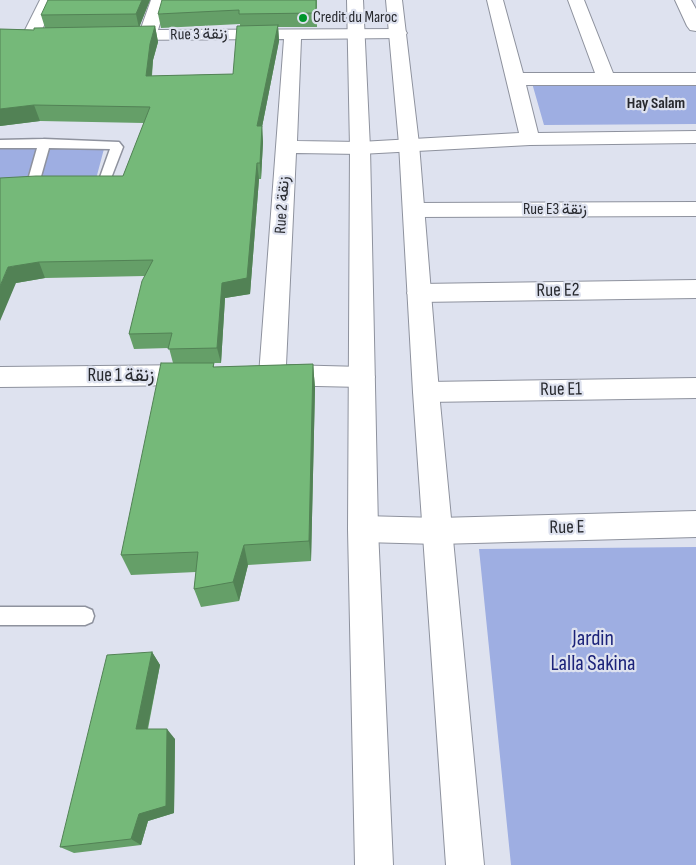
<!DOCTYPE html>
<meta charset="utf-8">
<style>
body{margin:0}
canvas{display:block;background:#dee2ef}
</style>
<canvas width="696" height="865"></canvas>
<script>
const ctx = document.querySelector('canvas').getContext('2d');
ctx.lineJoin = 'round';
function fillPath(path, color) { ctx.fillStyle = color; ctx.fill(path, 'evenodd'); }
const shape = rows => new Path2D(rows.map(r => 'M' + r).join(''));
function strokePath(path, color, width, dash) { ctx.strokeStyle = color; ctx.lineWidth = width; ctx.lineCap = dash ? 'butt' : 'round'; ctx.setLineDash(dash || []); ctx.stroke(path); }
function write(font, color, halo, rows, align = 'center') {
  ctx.font = font + ' "Sofia Sans Condensed",Vazirmatn,sans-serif'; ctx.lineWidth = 4.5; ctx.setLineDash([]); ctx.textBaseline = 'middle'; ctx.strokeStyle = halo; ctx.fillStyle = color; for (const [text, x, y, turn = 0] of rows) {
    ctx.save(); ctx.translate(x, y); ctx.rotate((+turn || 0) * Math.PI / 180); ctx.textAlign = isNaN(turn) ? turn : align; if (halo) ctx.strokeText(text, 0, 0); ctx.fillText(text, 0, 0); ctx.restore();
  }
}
const green = shape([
 [696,82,696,124,544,125,532,83],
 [105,145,96,179,39,180,50,146],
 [0,147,38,147,27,181,0,181],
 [696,547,696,865,511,865,479,549]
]);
const service = shape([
 [44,139,119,142,123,147,108,186,91,190,85,186,87,183,99,180,110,149,49,148,38,187,32,191,28,190,26,187,37,148,0,148,0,140,44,139],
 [0,607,85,607,92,610,94,616,92,622,85,625,0,625,0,607]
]);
const minor = shape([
 [40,0,56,0,37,40,25,40,22,36,40,0],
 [151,0,167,0,158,30,404,29,407,33,404,37,398,38,301,39,297,141,360,142,519,133,487,0,503,0,523,73,595,73,568,0,584,0,613,73,696,73,696,85,526,85,538,133,696,131,696,143,530,145,360,154,296,153,286,365,362,367,371,370,375,377,371,384,362,387,272,385,263,382,259,375,284,39,113,40,110,36,113,32,140,31,151,0],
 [675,0,691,0,696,9,696,31,690,30,687,26,675,0],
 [696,202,696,216,414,217,406,215,403,210,406,205,414,203,696,202],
 [696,280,696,298,419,302,411,299,407,293,411,287,419,284,696,280],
 [196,365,205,368,209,375,205,382,196,385,0,387,0,367,196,365],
 [696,378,696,398,426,402,417,399,413,392,417,385,426,382,696,378]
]);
const tertiary = shape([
 [696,511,696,537,438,544,363,542,352,538,348,529,352,520,363,516,438,518,696,511]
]);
const secondary = shape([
 [347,0,363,0,370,148,378,529,393,865,355,865,348,529,350,148,347,0],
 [386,0,402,0,419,144,439,392,484,865,446,865,413,392,399,144,386,0]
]);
const wall = shape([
 [150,0,139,27,155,26,158,42,153,60,152,76,233,74,240,26,240,24,161,28,158,14,317,0,317,27,278,27,279,41,262,127,263,142,261,179,259,179,250,294,225,298,221,363,214,363,214,367,313,364,315,388,311,561,248,565,239,601,201,607,194,589,196,572,131,575,121,555,173,363,169,348,134,349,129,334,145,276,45,278,16,283,0,178,123,176,144,123,40,121,0,126,0,29,34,30,45,28,41,15],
 [152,652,160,665,148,729,175,739,174,813,148,821,141,845,74,853,60,847]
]);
const shadedWall = shape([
 [142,0,150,0,139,28,136,14],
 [278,25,279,41,262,127,263,142,261,179,257,126],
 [155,26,158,42,153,60,150,92,146,76,150,44],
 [34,105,40,121,0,126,0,109],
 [257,163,259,179,250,294,225,298,221,363,217,348,222,283],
 [39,262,45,278,16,283,0,321,0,286,8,267],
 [313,364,315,388,311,561,309,541],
 [244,545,248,565,239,601,233,582],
 [152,652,160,665,145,740,136,729],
 [167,729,175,739,174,813,148,821,141,845,131,839,139,814]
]);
const building = shape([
 [48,0,142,0,136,14,41,15,48,0],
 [162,0,316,0,316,13,239,14,239,10,158,14,162,0],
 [278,25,257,126,262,126,260,163,257,163,247,278,222,283,217,348,168,349,172,333,129,334,142,281,153,260,39,262,8,267,0,286,0,178,36,176,123,176,150,107,34,105,0,109,0,29,34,30,34,28,155,26,150,44,146,76,233,74,237,26,278,25],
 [161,363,214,363,213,367,313,364,309,541,244,545,233,582,194,589,198,552,121,555,161,363],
 [152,652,136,729,167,729,166,806,139,814,131,839,60,847,107,655,152,652]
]);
const markers = [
 [303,18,5,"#00952c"]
];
const farPoinames = [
 ["Credit du Maroc",313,18]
];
const farStreetnames = [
 ["Rue 3 زنقة",199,35,-1],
 ["Rue 2 زنقة",283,205,-86],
 ["Rue E3 زنقة",555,210]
];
const farNeighbourhoodnames = [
 ["Hay Salam",656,104]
];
const streetNames = [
 ["Rue E2",558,291,-1],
 ["Rue 1 زنقة",121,376],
 ["Rue E1",561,390,-1],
 ["Rue E",567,528,-1]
];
const nearParknames = [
 ["Jardin",593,639],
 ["Lalla Sakina",593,664]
];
fillPath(green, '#9eaee2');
strokePath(service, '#8e929e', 3);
strokePath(minor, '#8e929e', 2);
strokePath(tertiary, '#8e929e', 2);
strokePath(secondary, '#8e929e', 2);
fillPath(service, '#fff');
fillPath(minor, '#fff');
fillPath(tertiary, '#fff');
fillPath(secondary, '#fff');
fillPath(wall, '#659f68');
fillPath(shadedWall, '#528255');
fillPath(building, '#75b979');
strokePath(building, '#528255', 1);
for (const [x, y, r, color] of markers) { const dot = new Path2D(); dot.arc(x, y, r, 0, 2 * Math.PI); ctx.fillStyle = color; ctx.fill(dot); strokePath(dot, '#dee2ef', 2); }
write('16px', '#27292e', '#dee2ef', farPoinames, 'left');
write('16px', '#27292e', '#dee2ef', farStreetnames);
write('bold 16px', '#27292e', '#dee2ef', farNeighbourhoodnames);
write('19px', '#27292e', '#dee2ef', streetNames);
write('22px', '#1c237a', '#dee2ef', nearParknames);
</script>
